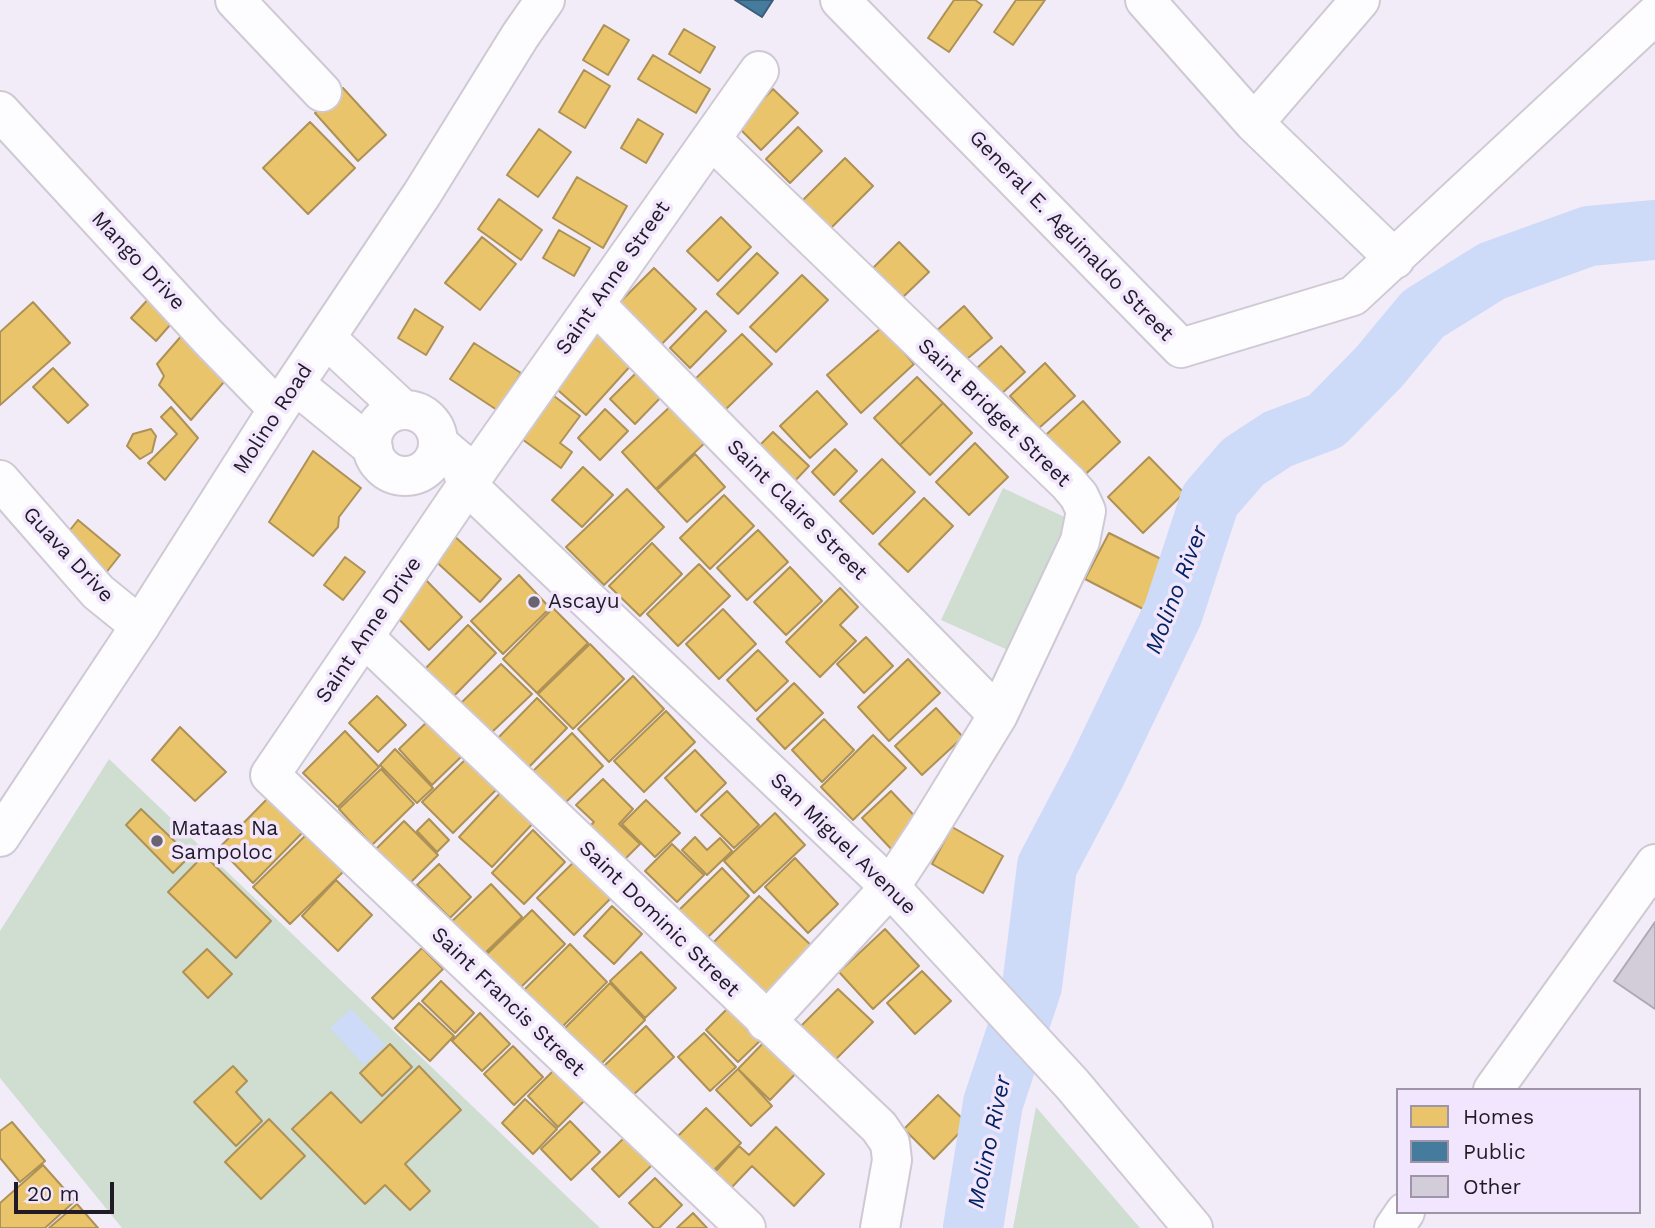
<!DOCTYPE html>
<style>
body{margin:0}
#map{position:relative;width:1655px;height:1228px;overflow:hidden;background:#f2ecf9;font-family:"Work Sans",sans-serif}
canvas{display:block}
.legend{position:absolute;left:1396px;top:1088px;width:245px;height:126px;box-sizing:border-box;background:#f2e6ff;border:2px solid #9e95a8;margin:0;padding:9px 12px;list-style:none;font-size:21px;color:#201b26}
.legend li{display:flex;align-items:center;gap:14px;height:35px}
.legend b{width:35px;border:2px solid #9e95a8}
.scale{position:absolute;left:14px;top:1182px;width:100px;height:32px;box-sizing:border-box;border:4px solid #201b26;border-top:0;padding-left:9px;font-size:21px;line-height:24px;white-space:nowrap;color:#201b26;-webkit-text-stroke:5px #f2e6ff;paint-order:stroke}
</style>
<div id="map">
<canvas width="1655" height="1228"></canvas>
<ul class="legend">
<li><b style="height:19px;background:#e9c46a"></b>Homes</li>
<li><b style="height:19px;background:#457b9d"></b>Public</li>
<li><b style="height:19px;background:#d3cdd9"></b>Other</li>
</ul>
<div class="scale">20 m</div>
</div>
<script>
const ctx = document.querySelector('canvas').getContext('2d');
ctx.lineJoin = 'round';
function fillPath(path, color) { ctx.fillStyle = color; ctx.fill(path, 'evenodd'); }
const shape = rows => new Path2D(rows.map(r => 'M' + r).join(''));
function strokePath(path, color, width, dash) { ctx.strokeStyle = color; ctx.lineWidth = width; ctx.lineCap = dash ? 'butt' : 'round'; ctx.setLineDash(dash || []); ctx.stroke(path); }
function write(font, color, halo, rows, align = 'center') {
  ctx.font = font + ' "Work Sans",sans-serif'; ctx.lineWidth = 7; ctx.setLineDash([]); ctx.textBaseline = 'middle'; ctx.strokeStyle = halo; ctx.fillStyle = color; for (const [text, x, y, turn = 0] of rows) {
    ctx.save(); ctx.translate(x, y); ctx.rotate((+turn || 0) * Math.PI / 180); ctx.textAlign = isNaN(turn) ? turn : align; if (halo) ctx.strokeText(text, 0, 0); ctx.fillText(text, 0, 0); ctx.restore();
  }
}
const green = shape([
 [1003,488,1071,520,1010,651,941,620],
 [109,759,600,1228,122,1228,0,1078,0,931],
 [1036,1107,1140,1228,1013,1228]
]);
const water = shape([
 [351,1009,385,1045,364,1065,330,1028]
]);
const homes = shape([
 [954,0,975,0,982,5,949,52,928,38,954,0],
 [1016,0,1045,0,1013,45,994,32,1016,0],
 [604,25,629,40,608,75,583,60,604,25],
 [684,29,715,47,700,73,669,54,684,29],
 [653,55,710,89,696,113,638,79,653,55],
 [584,70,610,86,585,128,559,112,584,70],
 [343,88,386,135,358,161,315,113,343,88],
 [773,89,798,113,761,150,737,126,773,89],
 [638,119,663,134,646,163,621,148,638,119],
 [310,122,355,168,308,214,263,168,310,122],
 [798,127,822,151,790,183,766,159,798,127],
 [539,129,571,152,538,197,507,175,539,129],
 [845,158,873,186,829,230,801,202,845,158],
 [577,177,627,206,603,248,553,218,577,177],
 [499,199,542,230,521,260,478,229,499,199],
 [721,217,751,247,718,281,687,251,721,217],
 [559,230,590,248,574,276,543,258,559,230],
 [482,237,516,264,480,310,445,283,482,237],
 [899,242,929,272,901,299,872,269,899,242],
 [757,253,778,273,738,314,717,294,757,253],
 [654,268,696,309,654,352,612,310,654,268],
 [802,275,828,300,776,352,750,327,802,275],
 [152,295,177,317,156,341,131,318,152,295],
 [33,302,70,343,0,405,0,332,33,302],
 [964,306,992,338,961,364,934,333,964,306],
 [415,309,443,327,426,355,398,338,415,309],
 [706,311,726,331,690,368,670,348,706,311],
 [882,327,914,364,861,413,827,375,882,327],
 [598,332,633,363,586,415,551,384,598,332],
 [183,334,229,371,223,383,191,420,159,385,164,376,157,364,183,334],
 [742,334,772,364,722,413,692,382,742,334],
 [474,343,521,373,497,410,450,379,474,343],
 [1001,346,1025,372,999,396,976,369,1001,346],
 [1045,363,1075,396,1039,428,1010,396,1045,363],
 [53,368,88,405,68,423,33,387,53,368],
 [639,370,664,394,635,424,610,399,639,370],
 [917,377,943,403,900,445,874,418,917,377],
 [817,391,847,424,810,458,780,426,817,391],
 [554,396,580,416,560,443,572,452,561,468,522,439,554,396],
 [1083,401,1120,442,1075,484,1037,443,1083,401],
 [675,402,710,438,656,489,622,452,675,402],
 [943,403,972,433,930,475,900,445,943,403],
 [171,407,198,438,165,480,148,463,177,434,161,417,171,407],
 [605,409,628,431,600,460,578,438,605,409],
 [151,429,156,436,152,452,140,459,127,446,133,434,151,429],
 [773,432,809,466,791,485,755,450,773,432],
 [975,443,1008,477,969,515,936,482,975,443],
 [835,449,857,471,834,495,812,472,835,449],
 [313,451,361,488,339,517,338,527,313,556,269,522,313,451],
 [695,454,725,487,687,522,657,490,695,454],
 [1149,457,1184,493,1143,533,1108,497,1149,457],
 [882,459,915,492,873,534,840,501,882,459],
 [583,467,613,495,582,527,552,500,583,467],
 [627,489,664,527,604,585,566,547,627,489],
 [724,495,754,526,710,569,680,538,724,495],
 [924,498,953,526,908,572,879,544,924,498],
 [78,520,120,555,105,574,62,540,78,520],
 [758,530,788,562,747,600,717,568,758,530],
 [451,533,501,579,480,602,430,556,451,533],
 [1109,533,1169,563,1145,610,1085,579,1109,533],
 [652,543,682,574,640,616,609,586,652,543],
 [345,557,365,572,343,600,324,585,345,557],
 [699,564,730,596,678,646,647,614,699,564],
 [790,567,822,601,786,635,754,602,790,567],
 [519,575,550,608,503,654,471,621,519,575],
 [424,578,462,617,429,650,391,611,424,578],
 [840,588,858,607,840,625,856,641,820,677,786,642,840,588],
 [553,608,588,643,537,693,503,659,553,608],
 [723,609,756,644,719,679,686,644,723,609],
 [468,625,496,653,450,700,422,672,468,625],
 [866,637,893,666,864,693,837,664,866,637],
 [590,644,624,679,573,729,538,694,590,644],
 [758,650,788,681,756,711,727,680,758,650],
 [908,659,940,693,889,741,858,707,908,659],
 [501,664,532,694,491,733,461,703,501,664],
 [633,676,664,709,609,762,578,729,633,676],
 [794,683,823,713,785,749,757,719,794,683],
 [377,696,406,725,378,752,349,723,377,696],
 [537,698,567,728,527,769,497,739,537,698],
 [936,708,963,737,922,775,895,746,936,708],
 [666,711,695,742,644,792,614,761,666,711],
 [430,719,463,755,432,785,399,749,430,719],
 [824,719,854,750,822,782,792,750,824,719],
 [180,727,226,772,195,801,152,760,180,727],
 [345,731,379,767,338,807,303,773,345,731],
 [572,733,603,766,563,805,531,773,572,733],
 [873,735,906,768,853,820,821,787,873,735],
 [395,749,433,788,417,803,380,765,395,749],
 [695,750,726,783,696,812,665,778,695,750],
 [469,756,500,786,453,833,422,802,469,756],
 [381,769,414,804,372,845,339,809,381,769],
 [603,779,633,809,619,824,640,844,620,864,586,830,594,822,576,805,603,779],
 [503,790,536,820,492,867,459,837,503,790],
 [727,791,759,825,734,848,701,815,727,791],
 [891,791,923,825,894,852,862,818,891,791],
 [271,795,306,829,253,883,219,848,271,795],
 [646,800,680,833,655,857,622,824,646,800],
 [141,809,190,856,173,873,126,825,141,809],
 [775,813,805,845,754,893,724,861,775,813],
 [429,819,449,840,437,852,417,831,429,819],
 [404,821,438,855,406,887,372,853,404,821],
 [952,827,1003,856,983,893,932,864,952,827],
 [533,830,565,862,524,904,492,873,533,830],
 [308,833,345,870,290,924,253,887,308,833],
 [695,837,707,850,720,838,732,851,707,875,682,850,695,837],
 [672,844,704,875,677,902,645,871,672,844],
 [204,855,271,921,236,958,168,892,204,855],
 [579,857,616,893,574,935,537,898,579,857],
 [795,858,838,904,808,933,765,887,795,858],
 [439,864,471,897,450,918,417,885,439,864],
 [722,868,749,896,703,942,675,914,722,868],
 [336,880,372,915,338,951,302,916,336,880],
 [491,884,522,917,480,958,448,925,491,884],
 [759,896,816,950,766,1002,709,947,759,896],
 [612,906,642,934,614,964,584,936,612,906],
 [532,910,565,944,519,989,486,955,532,910],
 [885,929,919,966,873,1009,839,972,885,929],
 [570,944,607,982,561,1028,524,990,570,944],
 [422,948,443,969,393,1019,372,998,422,948],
 [207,949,232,974,208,998,183,972,207,949],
 [641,952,676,988,645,1018,610,981,641,952],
 [922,971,951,1001,915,1034,887,1003,922,971],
 [441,981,474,1013,455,1033,422,1001,441,981],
 [610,983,645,1020,598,1067,562,1031,610,983],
 [838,989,873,1022,833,1062,799,1028,838,989],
 [419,1003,454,1036,430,1061,395,1028,419,1003],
 [733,1003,765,1036,738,1062,706,1030,733,1003],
 [480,1013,510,1044,482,1071,452,1041,480,1013],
 [646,1026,674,1057,632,1096,604,1066,646,1026],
 [704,1033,736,1067,710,1091,678,1057,704,1033],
 [769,1037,801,1068,770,1100,738,1069,769,1037],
 [390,1044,412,1067,382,1096,360,1073,390,1044],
 [513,1046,543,1077,514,1105,484,1074,513,1046],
 [233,1066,247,1081,236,1092,262,1121,236,1146,194,1102,233,1066],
 [419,1066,461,1110,405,1164,430,1191,410,1210,385,1185,365,1204,292,1129,331,1092,361,1123,419,1066],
 [558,1066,588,1097,558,1127,528,1096,558,1066],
 [738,1069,772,1106,751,1126,716,1090,738,1069],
 [938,1095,968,1124,934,1159,904,1129,938,1095],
 [525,1099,557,1129,533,1154,502,1123,525,1099],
 [706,1108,741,1143,709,1175,674,1140,706,1108],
 [269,1119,305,1156,261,1199,225,1162,269,1119],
 [570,1121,600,1152,571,1180,541,1149,570,1121],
 [12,1122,45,1161,20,1182,0,1158,0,1131,12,1122],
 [776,1127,824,1174,794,1206,752,1166,732,1187,715,1172,739,1146,749,1155,776,1127],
 [625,1137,652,1165,619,1197,592,1169,625,1137],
 [43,1165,75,1201,45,1228,0,1228,0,1203,43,1165],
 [655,1178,682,1205,659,1228,654,1228,629,1203,655,1178],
 [77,1204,98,1228,49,1228,77,1204],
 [693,1213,707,1228,677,1228,693,1213]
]);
const public = shape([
 [735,0,773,0,762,17,735,0]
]);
const river = shape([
 [973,1228,993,1103,1032,986,1047,866,1096,773,1173,613,1210,500,1243,462,1278,439,1326,421,1379,367,1423,314,1492,271,1589,236,1655,230]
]);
const building = shape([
 [1655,922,1655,1009,1614,981,1655,922]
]);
const minor = shape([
 [235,0,322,92],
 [840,0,1181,348,1353,296,1655,15],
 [1145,0,1254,123,1395,259],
 [0,111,208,337,278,409],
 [1254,123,1360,0],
 [711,139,1068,483,1079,496,1086,511,1080,541,998,715,925,834,890,887,766,1022],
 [595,304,998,715],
 [326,338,403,410],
 [296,385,373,448],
 '372 443a33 33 0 1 1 66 0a33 33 0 1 1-66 0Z',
 [439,444,459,461,467,485,890,887,1072,1084,1193,1228],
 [0,480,98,592,140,626],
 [364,637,879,1127,890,1143,892,1160,880,1228],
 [1493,1090,1655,864],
 [746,1228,270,775,467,485,759,71],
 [1394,1228,1405,1212]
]);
const major = shape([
 [0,837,140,626,278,409,422,194,520,36,545,0]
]);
const markers = [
 [534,602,7,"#6a6470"],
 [157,841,7,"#6a6470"]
];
const streetNames = [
 ["General E. Aguinaldo Street",1071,236,46],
 ["Mango Drive",138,261,47],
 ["Saint Anne Street",613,278,-55],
 ["Saint Bridget Street",994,413,44],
 ["Molino Road",273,419,-57],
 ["Saint Claire Street",797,510,45],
 ["Guava Drive",68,555,47],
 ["Saint Anne Drive",369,630,-56],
 ["San Miguel Avenue",843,844,44],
 ["Saint Dominic Street",659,919,44],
 ["Saint Francis Street",508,1002,44]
];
const poiNames = [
 ["Ascayu",548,602],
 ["Mataas Na",171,829],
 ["Sampoloc",171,853]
];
const waterNames = [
 ["Molino River",1177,590,-69],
 ["Molino River",990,1142,-78]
];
fillPath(green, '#cfded1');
fillPath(water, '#cedbf8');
fillPath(homes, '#e9c46a');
strokePath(homes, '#ad9156', 2);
fillPath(public, '#457b9d');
strokePath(public, '#3a5e79', 2);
strokePath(river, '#cedbf8', 60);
fillPath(building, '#d3cdd9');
strokePath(building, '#afa9b5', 2);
strokePath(minor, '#cfc9d5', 42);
strokePath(major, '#cfc9d5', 42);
strokePath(minor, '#fdfcfe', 38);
strokePath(major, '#fdfcfe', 38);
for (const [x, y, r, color] of markers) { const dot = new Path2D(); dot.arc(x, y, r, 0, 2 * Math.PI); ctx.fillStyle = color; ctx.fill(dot); strokePath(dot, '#f2e6ff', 2.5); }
write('21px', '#201b26', '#f2e6ff', streetNames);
write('21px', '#201b26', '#f2e6ff', poiNames, 'left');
write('italic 23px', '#002363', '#f2e6ff', waterNames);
</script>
